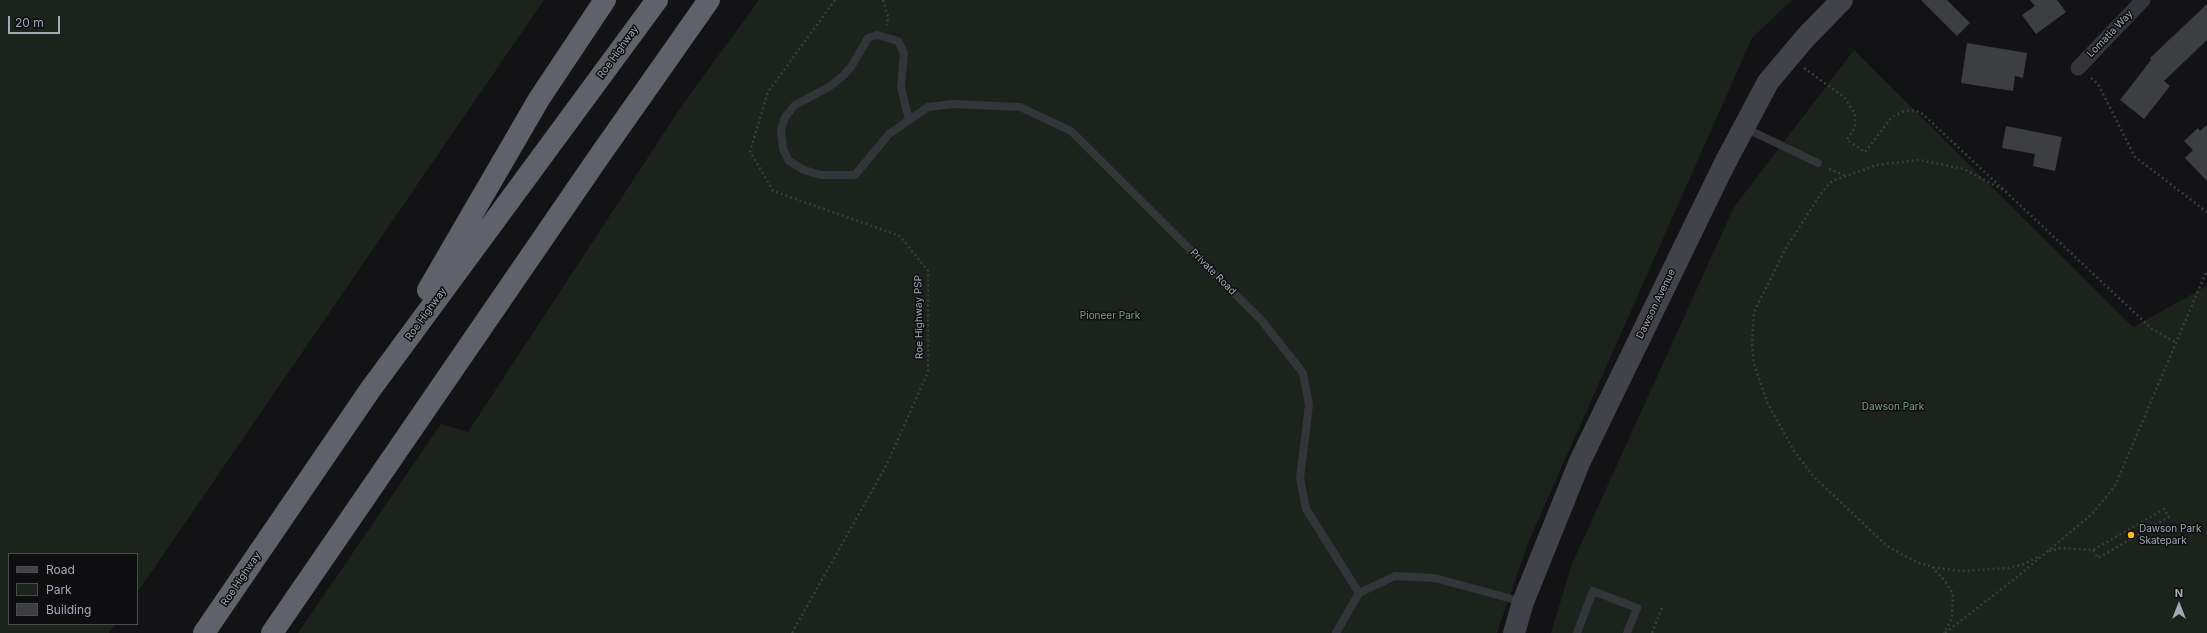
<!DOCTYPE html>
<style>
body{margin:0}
#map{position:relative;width:2207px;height:633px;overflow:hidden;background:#131315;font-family:Inter,sans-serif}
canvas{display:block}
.legend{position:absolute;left:8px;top:553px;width:130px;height:72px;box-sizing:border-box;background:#0e0e10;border:1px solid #4a4c52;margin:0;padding:5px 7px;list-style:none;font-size:12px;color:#a4a9b6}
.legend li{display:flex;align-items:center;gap:8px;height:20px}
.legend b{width:20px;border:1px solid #4a4c52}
.north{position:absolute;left:2159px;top:585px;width:40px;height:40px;-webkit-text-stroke:3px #0e0e10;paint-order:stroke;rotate:0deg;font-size:11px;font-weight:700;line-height:16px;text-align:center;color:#a4a9b6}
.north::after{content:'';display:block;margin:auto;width:14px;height:18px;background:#a4a9b6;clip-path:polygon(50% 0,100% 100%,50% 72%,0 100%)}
.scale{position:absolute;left:8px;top:16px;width:52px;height:18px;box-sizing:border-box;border:2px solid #a4a9b6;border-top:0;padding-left:5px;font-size:12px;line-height:14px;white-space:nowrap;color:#a4a9b6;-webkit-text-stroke:3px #0e0e10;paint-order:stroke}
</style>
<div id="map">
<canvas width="2207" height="633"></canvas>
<ul class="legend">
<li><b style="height:5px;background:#42434a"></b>Road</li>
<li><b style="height:11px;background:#1b231c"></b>Park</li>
<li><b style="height:11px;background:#3d3e42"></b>Building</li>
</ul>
<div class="north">N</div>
<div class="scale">20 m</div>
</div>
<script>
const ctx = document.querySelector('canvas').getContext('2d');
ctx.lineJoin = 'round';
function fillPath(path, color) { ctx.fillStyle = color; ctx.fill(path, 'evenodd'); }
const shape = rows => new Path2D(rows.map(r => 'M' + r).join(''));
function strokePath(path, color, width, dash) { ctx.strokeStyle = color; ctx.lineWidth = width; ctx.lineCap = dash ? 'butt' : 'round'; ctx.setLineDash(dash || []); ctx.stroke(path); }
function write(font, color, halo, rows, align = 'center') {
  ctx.font = font + ' Inter,sans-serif'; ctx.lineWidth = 3; ctx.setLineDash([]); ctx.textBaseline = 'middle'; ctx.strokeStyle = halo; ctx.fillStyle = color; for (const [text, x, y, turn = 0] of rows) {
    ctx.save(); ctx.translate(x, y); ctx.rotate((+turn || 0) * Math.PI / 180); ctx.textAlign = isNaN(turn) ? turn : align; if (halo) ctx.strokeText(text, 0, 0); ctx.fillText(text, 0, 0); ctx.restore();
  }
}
const green = shape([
 [0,0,544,0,137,593,137,554,9,554,9,624,116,624,109,633,0,633],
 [759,0,1792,0,1752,38,1528,543,1497,633,298,633,441,424,468,432,683,104],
 [1854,50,2133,327,2207,286,2207,633,1551,633,1572,564,1734,207]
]);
const building = shape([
 [1921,0,1947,0,1970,23,1957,36],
 [2030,0,2057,0,2066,12,2036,34,2022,15,2035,6],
 [2207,4,2207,40,2164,81,2170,86,2144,119,2120,100,2151,60,2150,58],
 [1967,43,2027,53,2023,78,2015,76,2013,91,1961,83],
 [2207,125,2207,181,2185,158,2193,150,2184,141,2198,128,2200,131],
 [2006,126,2062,137,2055,171,2033,166,2035,154,2002,148]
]);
const path = shape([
 [883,0,888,17,887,25],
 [1804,68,1844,97,1855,114,1855,127,1847,140,1865,152,1892,117,1902,112,1911,110,1920,112,1925,116,2152,329,2175,342],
 [2091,78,2098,84,2135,157,2207,212],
 [1829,169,1844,175],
 [2007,192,1964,169,1919,160,1877,165,1832,181,1822,192,1786,248,1754,312,1752,343,1754,364,1767,402,1794,451,1815,478,1887,546,1916,562,1937,568,1962,571,2008,568,2024,564,2038,557],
 [2049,551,2061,548,2093,550,2164,509,2169,517,2098,558,2093,550],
 [1932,567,1946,582,1953,594,1952,618,1944,633],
 [792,633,887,464,928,372,928,271,900,236,773,191,750,151,768,92,835,0],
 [1652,633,1663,605],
 [1945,633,2017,577,2092,514,2115,486,2207,270]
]);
const service = shape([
 [909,120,901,87,904,53,898,41,877,35,868,38,851,67,844,75,829,87,795,105,785,117,781,130,783,149,789,161,804,170,821,175,855,175,889,134,928,107,953,104,1020,107,1071,131,1262,321,1303,373,1309,405,1300,478,1306,509,1359,593],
 [1745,128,1818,163],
 [1336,633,1359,593,1395,576,1435,578,1523,602],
 [1577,633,1593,591,1637,608,1627,633]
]);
const minor = shape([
 [2078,68,2143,0]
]);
const secondary = shape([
 [1514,633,1523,602,1580,461,1724,165,1768,82,1806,37,1842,0]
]);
const motorway = shape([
 [428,290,539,99,605,0],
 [204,633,370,390,657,0],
 [272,633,598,158,709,0]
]);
const markers = [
 [2131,535,4,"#fbbb25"]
];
const streetNames = [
 ["Lomatia Way",2110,34,-46],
 ["Roe Highway",618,52,-54],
 ["Private Road",1213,272,45],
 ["Dawson Avenue",1656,304,-64],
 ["Roe Highway",426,314,-54],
 ["Roe Highway PSP",919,317,-91],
 ["Roe Highway",241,579,-56]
];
const parkNames = [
 ["Pioneer Park",1110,316],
 ["Dawson Park",1893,407]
];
const poiNames = [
 ["Dawson Park",2139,529],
 ["Skatepark",2139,541]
];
fillPath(green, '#1b231c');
fillPath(building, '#3d3e42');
strokePath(path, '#3a3c41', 2.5, [2, 3]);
strokePath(service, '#34353a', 8);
strokePath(minor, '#34353a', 15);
strokePath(secondary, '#42434a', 22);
strokePath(motorway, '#60626b', 22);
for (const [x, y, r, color] of markers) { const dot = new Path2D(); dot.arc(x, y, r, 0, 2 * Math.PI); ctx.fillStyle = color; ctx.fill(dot); strokePath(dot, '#0e0e10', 1.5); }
write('10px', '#a4a9b6', '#0e0e10', streetNames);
write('10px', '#7aa27e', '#0e0e10', parkNames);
write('10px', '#a4a9b6', '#0e0e10', poiNames, 'left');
</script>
